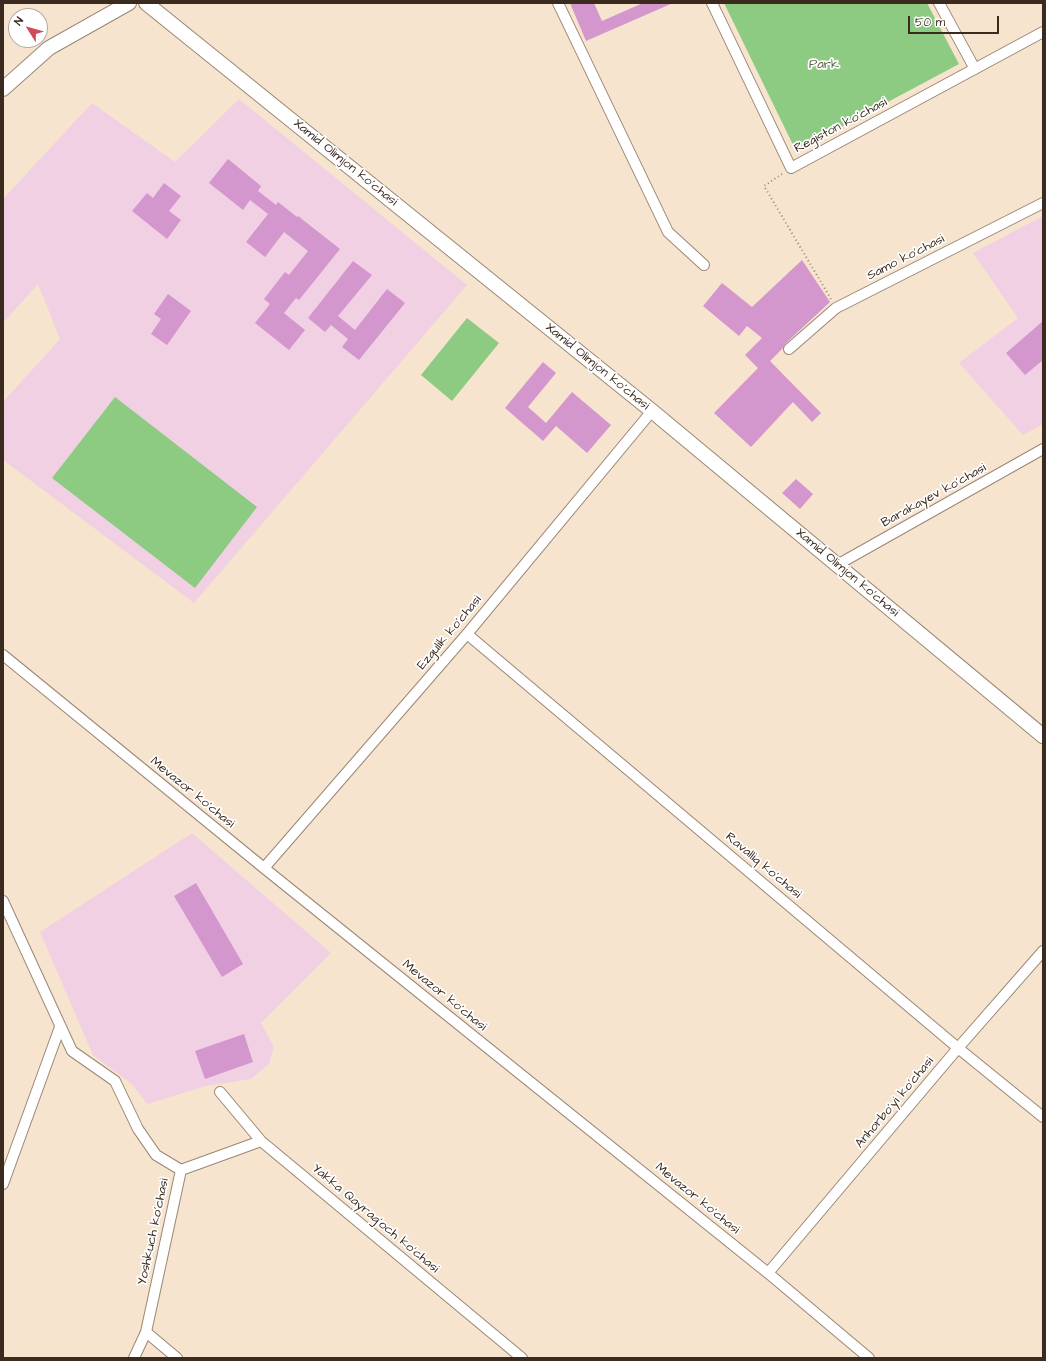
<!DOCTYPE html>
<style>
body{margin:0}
#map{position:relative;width:1046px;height:1361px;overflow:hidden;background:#f7e4ce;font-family:"Architects Daughter",sans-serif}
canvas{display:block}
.frame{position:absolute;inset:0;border:4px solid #3b2a1e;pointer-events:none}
.north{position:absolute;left:8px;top:8px;width:40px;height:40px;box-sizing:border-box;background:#fff;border:1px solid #b1aaa5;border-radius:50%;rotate:307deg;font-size:11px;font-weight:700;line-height:16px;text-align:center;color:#3b2a1e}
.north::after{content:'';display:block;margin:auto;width:14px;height:18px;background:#d1495b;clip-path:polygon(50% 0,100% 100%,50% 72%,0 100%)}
.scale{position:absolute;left:908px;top:16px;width:91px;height:18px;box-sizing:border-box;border:2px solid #3b2a1e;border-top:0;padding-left:5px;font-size:12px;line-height:14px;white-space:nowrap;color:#3b2a1e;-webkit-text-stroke:3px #fff;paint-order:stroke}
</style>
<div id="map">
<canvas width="1046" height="1361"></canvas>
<div class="frame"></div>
<div class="north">N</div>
<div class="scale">50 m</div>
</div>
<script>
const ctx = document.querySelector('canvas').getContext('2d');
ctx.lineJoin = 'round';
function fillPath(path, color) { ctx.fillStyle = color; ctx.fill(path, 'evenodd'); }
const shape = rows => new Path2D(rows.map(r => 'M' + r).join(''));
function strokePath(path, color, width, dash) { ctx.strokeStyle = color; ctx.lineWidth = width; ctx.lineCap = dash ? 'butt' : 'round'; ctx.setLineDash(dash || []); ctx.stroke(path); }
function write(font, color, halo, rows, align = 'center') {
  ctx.font = font + ' "Architects Daughter",sans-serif'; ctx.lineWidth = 3.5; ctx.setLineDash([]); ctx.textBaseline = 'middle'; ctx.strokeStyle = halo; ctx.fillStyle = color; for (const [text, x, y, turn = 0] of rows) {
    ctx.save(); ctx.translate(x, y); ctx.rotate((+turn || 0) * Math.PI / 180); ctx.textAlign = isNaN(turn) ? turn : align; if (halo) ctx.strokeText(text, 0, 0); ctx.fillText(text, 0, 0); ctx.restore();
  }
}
const built = shape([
 [239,99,467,285,194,603,3,460,3,402,60,339,38,284,3,323,3,199,92,103,175,162],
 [1043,216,1043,424,1023,435,959,363,1018,318,973,253],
 [192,833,331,953,261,1023,274,1047,269,1064,251,1079,206,1086,147,1104,133,1085,93,1055,40,932]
]);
const green = shape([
 [724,3,927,3,959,64,796,151],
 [467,318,499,343,452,401,421,375],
 [115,397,257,507,195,588,52,478]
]);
const building = shape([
 [570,3,594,3,602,21,643,3,673,3,586,41],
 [228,159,261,186,258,191,276,205,278,202,297,217,298,216,340,249,299,300,296,298,284,313,305,330,289,350,255,323,270,304,264,299,285,272,289,275,308,251,284,232,265,257,246,242,268,214,250,200,243,210,209,183],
 [164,183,181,196,169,211,181,220,167,239,132,211,147,193,153,198],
 [802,260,830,302,785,344,783,348,770,361,821,413,812,422,793,402,751,447,714,413,758,368,745,355,762,338,747,326,739,336,703,306,722,283,752,307],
 [353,261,372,275,338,316,355,330,387,289,405,303,359,360,342,347,348,339,331,325,325,332,308,318],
 [168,294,191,311,167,345,151,334,161,319,154,314],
 [1043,321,1043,360,1025,375,1006,353],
 [543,362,556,373,528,407,546,423,572,392,611,425,587,453,556,426,543,441,505,408],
 [796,479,813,494,800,509,782,493],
 [196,883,243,964,222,977,174,896],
 [244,1034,253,1062,205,1079,195,1051]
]);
const path = shape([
 [782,174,764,186,831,299]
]);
const street = shape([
 [558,3,668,232,704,265],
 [712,3,791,168,1043,32],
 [939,3,975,69],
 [789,349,836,308,1043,203],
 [837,565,1043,449],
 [467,634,958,1048,1043,1117],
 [3,655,264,868,768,1273,869,1358],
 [264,868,467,634,652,411],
 [3,901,72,1051,115,1081,138,1129,156,1155,181,1170],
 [220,1092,261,1141,522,1358],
 [3,1184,60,1027],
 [768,1273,958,1048,1043,951],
 [146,1332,177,1358],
 [134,1358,146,1332,181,1170,261,1141]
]);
const secondary = shape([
 [146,3,652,411,1043,736],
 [3,89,49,48,129,3]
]);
const parkNames = [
 ["Park",824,65]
];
const streetNames = [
 ["Registon ko'chasi",841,126,-28],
 ["Xamid Olimjon ko'chasi",345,163,39],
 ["Samo ko'chasi",906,258,-27],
 ["Xamid Olimjon ko'chasi",597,367,39],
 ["Barakayev ko'chasi",934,496,-29],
 ["Xamid Olimjon ko'chasi",847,573,40],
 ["Ezgulik ko'chasi",450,633,-50],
 ["Mevazor ko'chasi",192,793,39],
 ["Ravalliq ko'chasi",763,866,40],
 ["Mevazor ko'chasi",444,996,39],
 ["Anhorbo'yi ko'chasi",895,1103,-50],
 ["Mevazor ko'chasi",697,1199,39],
 ["Yakka Qayrag'och ko'chasi",375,1219,40],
 ["Yoshkuch ko'chasi",154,1232,-78]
];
fillPath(built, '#f1d0e3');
fillPath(green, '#8ccb81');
fillPath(building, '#d397ce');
strokePath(street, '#998776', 12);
strokePath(secondary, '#998776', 16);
strokePath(path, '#998776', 2, [1, 3]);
strokePath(street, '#fff', 10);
strokePath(secondary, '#fff', 14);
write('13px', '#576241', '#fff', parkNames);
write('13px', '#3b2a1e', '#fff', streetNames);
</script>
